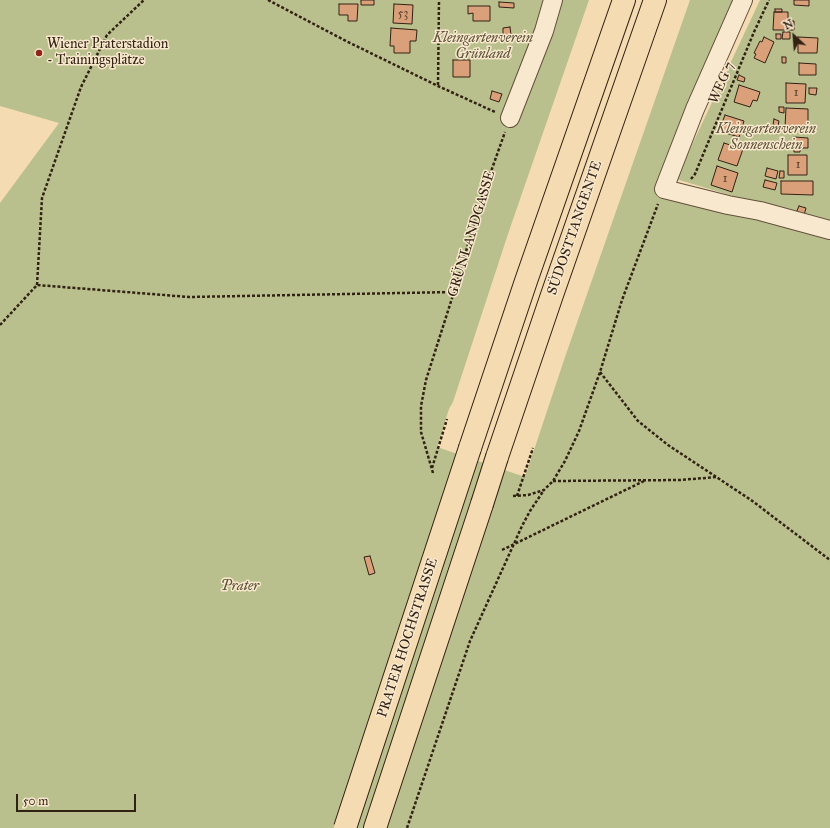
<!DOCTYPE html>
<meta charset="utf-8">
<style>
body{margin:0}
#map{position:relative;width:830px;height:828px;overflow:hidden;background:#f4dbb2;font-family:"IM FELL Great Primer",serif}
canvas{display:block}
.north{position:absolute;left:774px;top:16px;width:40px;height:40px;-webkit-text-stroke:3px #f8e8cd;paint-order:stroke;rotate:334deg;font-size:11px;font-weight:700;line-height:16px;text-align:center;color:#322214}
.north::after{content:'';display:block;margin:auto;width:14px;height:18px;background:#322214;clip-path:polygon(50% 0,100% 100%,50% 72%,0 100%)}
.scale{position:absolute;left:16px;top:794px;width:120px;height:18px;box-sizing:border-box;border:2px solid #322214;border-top:0;padding-left:5px;font-size:12px;line-height:14px;white-space:nowrap;color:#322214;-webkit-text-stroke:3px #f8e8cd;paint-order:stroke}
</style>
<div id="map">
<canvas width="830" height="828"></canvas>
<div class="north">N</div>
<div class="scale">50 m</div>
</div>
<script>
const ctx = document.querySelector('canvas').getContext('2d');
ctx.lineJoin = 'round';
function fillPath(path, color) { ctx.fillStyle = color; ctx.fill(path, 'evenodd'); }
const shape = rows => new Path2D(rows.map(r => 'M' + r).join(''));
function strokePath(path, color, width, dash) { ctx.strokeStyle = color; ctx.lineWidth = width; ctx.lineCap = dash ? 'butt' : 'round'; ctx.setLineDash(dash || []); ctx.stroke(path); }
function write(font, color, halo, rows, align = 'center') {
  ctx.font = font + ' "IM FELL Great Primer",serif'; ctx.lineWidth = 3; ctx.setLineDash([]); ctx.textBaseline = 'middle'; ctx.strokeStyle = halo; ctx.fillStyle = color; for (const [text, x, y, turn = 0] of rows) {
    ctx.save(); ctx.translate(x, y); ctx.rotate((+turn || 0) * Math.PI / 180); ctx.textAlign = isNaN(turn) ? turn : align; if (halo) ctx.strokeText(text, 0, 0); ctx.fillText(text, 0, 0); ctx.restore();
  }
}
const green = shape([
 [0,0,589,0,509,231,453,402,449,409,437,447,525,477,565,357,690,0,735,0,708,60,656,196,722,209,830,235,830,828,0,828,0,203,59,123,0,106],
 [760,0,830,0,830,225,676,179]
]);
const building = shape([
 [361,0,374,0,374,5,361,5,361,0],
 [794,0,809,0,809,6,794,5,794,0],
 [499,2,514,3,514,8,499,7,499,2],
 [339,4,358,4,357,21,348,21,348,15,339,15,339,4],
 [394,4,413,5,412,24,393,23,394,4],
 [468,6,490,6,490,21,473,21,473,13,468,14,468,6],
 [775,9,782,9,782,12,775,12,775,9],
 [774,12,788,12,788,21,794,21,794,30,773,30,774,12],
 [510,27,511,35,503,36,503,28,510,27],
 [391,28,417,30,416,41,410,41,410,53,394,53,394,46,390,46,391,28],
 [783,32,790,32,790,39,782,39,783,32],
 [776,34,781,34,781,39,776,39,776,34],
 [764,37,774,42,765,63,754,58,756,54,754,53,760,41,762,42,764,37],
 [798,37,818,38,817,53,798,53,798,37],
 [782,57,786,57,786,63,782,63,782,57],
 [453,60,470,60,470,77,453,77,453,60],
 [799,63,816,64,816,75,799,75,799,63],
 [739,75,745,78,744,82,737,80,739,75],
 [786,83,806,84,805,103,786,103,786,83],
 [739,85,760,92,757,101,753,100,750,107,734,102,739,85],
 [809,88,817,88,816,95,809,94,809,88],
 [492,91,502,94,499,102,490,99,492,91],
 [779,107,784,107,784,113,779,112,779,107],
 [786,108,808,109,808,127,785,127,786,108],
 [725,115,744,121,739,137,719,131,725,115],
 [774,119,779,121,778,126,773,125,774,119],
 [773,126,780,128,778,134,771,133,773,126],
 [794,137,808,138,808,148,800,148,800,152,794,152,794,137],
 [724,143,743,149,737,166,718,160,724,143],
 [788,155,807,155,807,175,788,175,788,155],
 [717,166,738,173,732,192,711,185,717,166],
 [767,168,778,171,776,179,765,176,767,168],
 [780,171,784,171,784,178,779,178,780,171],
 [765,180,777,183,775,190,763,187,765,180],
 [781,181,813,181,813,195,781,194,781,181],
 [799,206,806,208,804,215,796,213,799,206],
 [370,556,375,573,369,575,364,557,370,556]
]);
const path = shape([
 [268,0,346,41,438,86,495,112],
 [438,85,439,0],
 [691,179,695,174,754,32,769,0],
 [37,285,42,198,81,87,107,35,144,0],
 [0,325,37,285,189,297,454,292],
 [600,372,638,421,668,445,751,500,830,560],
 [432,468,447,419],
 [433,473,421,432,421,406,426,380,454,292,482,197,505,132],
 [553,481,680,480,717,477],
 [513,496,528,495,544,490,553,481,565,461,579,431,600,372,622,300,658,204],
 [517,496,533,448],
 [502,550,644,481],
 [407,828,470,641,522,526,530,511,544,490]
]);
const minor = shape([
 [743,0,695,109,664,189,728,205,760,211,830,230],
 [510,118,544,31,553,0]
]);
const highway = shape([
 [470,448,526,281,624,0],
 [497,457,552,295,655,0],
 [375,828,482,504]
]);
const highwayBridge = shape([
 [482,504,497,457],
 [345,828,470,448]
]);
const markers = [
 [39,53,4,"#8f2418"]
];
const numberNames = [
 ["53",403,14],
 ["1",796,93],
 ["1",798,165],
 ["1",725,179]
];
const parkNames = [
 ["Kleingartenverein",483,39],
 ["Grünland",483,55],
 ["Kleingartenverein",766,130],
 ["Sonnenschein",766,146],
 ["Prater",240,587]
];
const poiNames = [
 ["Wiener Praterstadion",47,45],
 ["- Trainingsplätze",47,61]
];
const streetNames = [
 ["WEG 7",722,83,-67],
 ["SÜDOSTTANGENTE",575,228,-71],
 ["GRÜNLANDGASSE",472,234,-73],
 ["PRATER HOCHSTRASSE",408,638,-72]
];
fillPath(green, '#bac08d');
fillPath(building, '#daa07a');
strokePath(building, '#322214', 1);
strokePath(minor, '#62503c', 20);
strokePath(highway, '#322214', 24);
strokePath(path, '#322214', 2.5, [3, 2]);
strokePath(minor, '#f8e8cd', 18);
strokePath(highway, '#f4dbb2', 22);
strokePath(highwayBridge, '#322214', 24, []);
strokePath(highwayBridge, '#f4dbb2', 22);
for (const [x, y, r, color] of markers) { const dot = new Path2D(); dot.arc(x, y, r, 0, 2 * Math.PI); ctx.fillStyle = color; ctx.fill(dot); strokePath(dot, '#f8e8cd', 1.5); }
write('12px', '#5c422e', null, numberNames);
write('italic 14px', '#5b5138', '#f8e8cd', parkNames);
write('14px', '#322214', '#f8e8cd', poiNames, 'left');
write('14px', '#322214', '#f8e8cd', streetNames);
</script>
